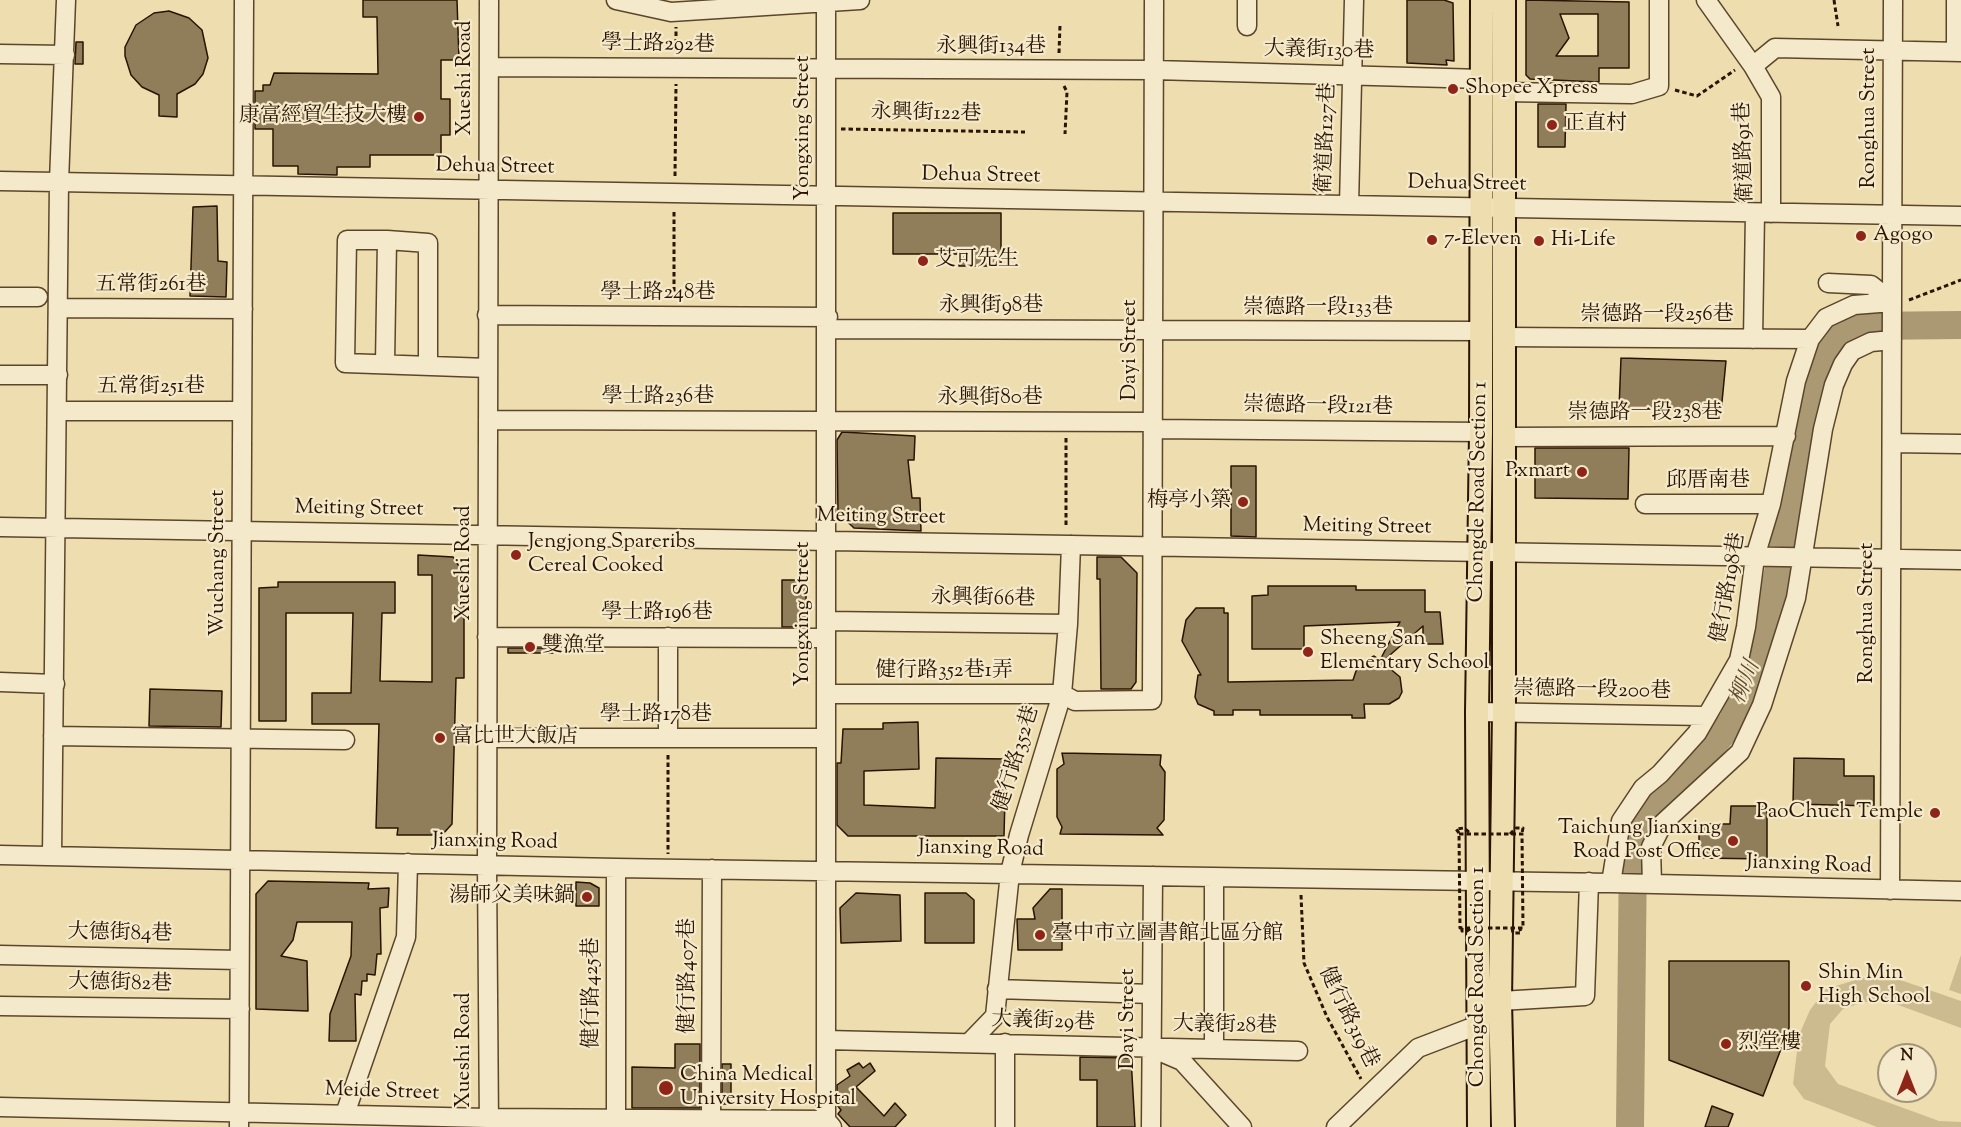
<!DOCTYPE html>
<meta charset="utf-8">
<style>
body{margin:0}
#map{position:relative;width:1961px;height:1127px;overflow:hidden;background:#eeddae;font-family:"Sorts Mill Goudy",serif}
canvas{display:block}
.north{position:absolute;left:1877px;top:1043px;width:60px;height:60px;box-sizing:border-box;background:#f4e9ca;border:2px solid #a39479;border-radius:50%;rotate:0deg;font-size:16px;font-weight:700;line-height:24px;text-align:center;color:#2a1400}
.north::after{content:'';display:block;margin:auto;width:21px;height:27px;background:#8f2418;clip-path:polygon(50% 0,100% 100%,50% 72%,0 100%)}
</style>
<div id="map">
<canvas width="1961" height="1127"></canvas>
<div class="north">N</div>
</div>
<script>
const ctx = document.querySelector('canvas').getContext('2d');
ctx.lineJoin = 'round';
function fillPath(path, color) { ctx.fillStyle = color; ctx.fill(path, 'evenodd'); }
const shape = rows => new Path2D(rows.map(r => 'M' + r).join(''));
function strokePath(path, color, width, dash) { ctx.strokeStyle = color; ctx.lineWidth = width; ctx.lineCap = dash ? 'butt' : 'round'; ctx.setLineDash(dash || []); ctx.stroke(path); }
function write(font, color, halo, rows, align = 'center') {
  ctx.font = font + ' "Sorts Mill Goudy","Noto Serif TC",serif'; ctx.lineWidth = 4.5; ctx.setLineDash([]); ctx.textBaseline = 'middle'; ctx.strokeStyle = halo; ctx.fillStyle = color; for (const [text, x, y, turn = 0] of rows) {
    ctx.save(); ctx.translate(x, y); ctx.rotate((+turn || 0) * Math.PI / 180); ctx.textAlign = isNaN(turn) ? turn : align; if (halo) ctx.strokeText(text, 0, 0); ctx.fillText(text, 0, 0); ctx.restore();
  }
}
const green = shape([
 [1961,955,1961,994,1949,990],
 [1886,975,1961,1001,1961,1028,1882,999,1861,1003,1843,1009,1830,1024,1825,1066,1838,1084,1939,1121,1961,1122,1961,1127,1877,1127,1804,1099,1793,1084,1799,1035,1810,1010,1826,989,1862,978]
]);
const river = shape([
 [1630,1127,1633,851,1647,805,1699,761,1732,722,1749,682,1765,637,1815,389,1825,359,1833,343,1844,333,1862,326,1961,325]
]);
const building = shape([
 [363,0,457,0,459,60,441,60,441,99,450,99,450,135,441,135,441,155,370,155,370,167,337,167,337,175,298,174,298,166,273,166,273,129,255,129,255,91,263,91,263,85,270,85,274,73,378,74,377,17,363,17,363,0],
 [1407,0,1444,0,1453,3,1454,61,1446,60,1447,65,1407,63,1407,0],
 [1526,0,1629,2,1629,68,1599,68,1599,82,1530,79,1526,75,1526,0],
 [1560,14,1598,14,1598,56,1556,56,1569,38,1560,14],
 [169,11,189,18,202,30,208,58,203,74,195,84,177,94,177,117,159,116,159,95,142,87,131,75,125,56,125,47,136,25,154,13,169,11],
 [76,42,83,42,83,64,75,64,76,42],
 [1538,104,1566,104,1565,147,1538,147,1538,104],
 [217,206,218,261,227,262,226,297,190,296,193,207,217,206],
 [893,213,1001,213,1001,266,959,266,959,254,893,254,893,213],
 [1621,358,1726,361,1721,412,1619,409,1621,358],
 [842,432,915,436,914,460,908,460,912,498,920,498,921,531,854,528,838,513,837,440,842,432],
 [1535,448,1629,448,1628,499,1535,498,1535,448],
 [1231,466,1256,466,1256,537,1231,536,1231,466],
 [418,555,453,557,464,574,464,678,456,678,452,824,442,835,397,835,398,828,376,828,379,724,312,724,312,693,351,693,353,613,286,613,286,721,259,721,259,588,278,587,278,582,395,582,395,613,382,613,380,681,432,682,432,575,418,575,418,555],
 [1097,557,1121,557,1137,573,1136,682,1131,689,1101,689,1100,579,1097,579,1097,557],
 [782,580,806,580,806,627,782,627,782,580],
 [1268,586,1356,586,1356,590,1425,590,1425,612,1440,612,1443,644,1423,644,1423,626,1382,662,1400,677,1402,692,1399,698,1389,704,1364,704,1365,718,1352,718,1352,715,1260,715,1260,710,1233,710,1233,715,1214,715,1214,711,1198,704,1195,697,1198,675,1201,675,1182,641,1186,620,1196,608,1224,608,1224,613,1228,613,1228,682,1353,680,1356,671,1366,661,1374,656,1380,660,1400,622,1304,626,1304,649,1252,649,1252,596,1268,595,1268,586],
 [508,648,553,648,553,653,508,653,508,648],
 [150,689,222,691,221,727,149,726,150,689],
 [918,722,919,769,864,771,864,805,935,808,936,758,1006,759,1004,836,848,836,837,825,837,763,841,763,843,729,883,729,883,723,918,722],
 [1062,753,1161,755,1160,765,1165,772,1164,820,1157,828,1163,835,1060,834,1062,827,1057,817,1057,769,1064,764,1062,753],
 [1794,758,1844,759,1844,776,1874,776,1874,806,1793,804,1794,758],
 [1731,806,1767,806,1767,859,1699,858,1699,824,1730,824,1731,806],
 [268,881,369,883,368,889,389,888,388,907,380,908,381,954,377,954,375,975,367,974,367,981,362,981,361,995,355,994,356,1041,329,1041,330,1014,351,956,352,922,297,922,293,940,281,956,307,961,308,1011,256,1009,256,894,268,881],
 [576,882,590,883,599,888,599,906,576,906,576,882],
 [1050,889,1062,889,1062,950,1018,950,1017,919,1035,919,1033,908,1050,889],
 [856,893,900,895,901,941,841,943,840,908,856,893],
 [925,893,966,893,974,900,974,943,925,943,925,893],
 [1669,961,1789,961,1789,1028,1763,1096,1669,1060,1669,961],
 [675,1044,700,1044,700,1108,632,1108,632,1067,675,1068,675,1044],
 [1080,1057,1131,1058,1135,1127,1097,1127,1097,1080,1080,1080,1080,1057],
 [859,1063,863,1068,870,1063,875,1071,856,1087,884,1116,895,1103,906,1115,895,1127,850,1127,838,1114,841,1110,837,1105,837,1085,850,1076,847,1070,859,1063],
 [722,1064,731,1064,731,1104,722,1104,722,1064],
 [1712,1106,1733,1114,1728,1127,1705,1127,1712,1106]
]);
const path = shape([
 [1834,0,1838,26],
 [676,51,676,27],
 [1059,53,1060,25],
 [1064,86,1067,92,1065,134],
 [1675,90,1697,96,1735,70],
 [841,129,1025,132],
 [675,176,676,84],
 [674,299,674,210],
 [1909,300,1961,280],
 [1066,438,1066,528],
 [668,755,668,854],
 [1301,895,1304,963,1327,1017,1361,1079]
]);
const minor = shape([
 [489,0,487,866,489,1127],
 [616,0,671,12,860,0],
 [1706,0,1753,66,1771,97,1771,213],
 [1956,0,1956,52],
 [1247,26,1247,0],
 [0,54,65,55],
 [1753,66,1775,48,1961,52],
 [489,67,1154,70,1483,79],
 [1504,92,1632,94,1659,86,1659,0],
 [0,181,1961,216],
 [1349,205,1354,0],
 [387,240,428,243,428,366],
 [1828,283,1871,285,1892,302],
 [0,297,38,297],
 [59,308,243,309],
 [487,315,828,317],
 [828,329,1482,331],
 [1504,337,1810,339],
 [1753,339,1755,213],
 [385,364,387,240,347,240,345,363,488,368],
 [0,375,58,375],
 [59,411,242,411],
 [488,420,1153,422],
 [1153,429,1481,432],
 [1504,437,1786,436],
 [1892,443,1961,444],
 [1645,504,1771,504],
 [0,527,1961,560],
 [826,621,1068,624,1062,694,1019,835,1010,873,995,1016,969,1043],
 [1068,624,1071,545],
 [487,637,826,638],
 [668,637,668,738],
 [0,682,55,684],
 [826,694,1062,694,1075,701,1152,700,1154,0],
 [1477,712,1705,716],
 [53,736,345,740],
 [487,738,825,738],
 [0,855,616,868,1611,883,1961,891],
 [52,856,59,182,66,0],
 [616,868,616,1118],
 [1214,878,1214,1049],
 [1611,883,1621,821,1643,788,1660,774,1697,733,1739,660,1746,627,1755,557,1771,504,1796,381,1810,339,1826,318,1854,305,1892,302],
 [1652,884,1651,847,1663,823,1740,752,1762,705,1796,598,1823,429,1834,385,1843,364,1852,351,1871,342,1892,340],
 [1890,890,1893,0],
 [0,955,239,960],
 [997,989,1152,994],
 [1500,1001,1585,996,1589,882],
 [0,1006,240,1009],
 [826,1040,1298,1051],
 [1161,1052,1182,1061,1242,1127],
 [0,1107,487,1118,826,1120,832,1127],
 [345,1114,406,937,408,863],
 [711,1119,712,869],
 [826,1120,826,0],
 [239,1127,244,0],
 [1005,1127,1005,1043],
 [1151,1127,1153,876],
 [1336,1127,1418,1048,1478,1025]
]);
const major = shape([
 [1479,1127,1477,712,1481,432,1482,0],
 [1503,1127,1500,1001,1504,712,1504,0]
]);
const pathBridge = shape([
 [1459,833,1456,829,1464,828,1470,833],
 [1459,834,1522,834,1523,928,1460,928,1459,834],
 [1510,834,1516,828,1523,828,1522,833],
 [1462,928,1462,931,1467,931,1471,928],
 [1512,928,1513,933,1521,933,1520,929]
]);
const markers = [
 [1453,89,6,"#8f2418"],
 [419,117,6,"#8f2418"],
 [1552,125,6,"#8f2418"],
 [1861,236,6,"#8f2418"],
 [1432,240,6,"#8f2418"],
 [1539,241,6,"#8f2418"],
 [923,261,6,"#8f2418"],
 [1582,472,6,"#8f2418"],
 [1243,502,6,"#8f2418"],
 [516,555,6,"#8f2418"],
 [530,647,6,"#8f2418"],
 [1308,652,6,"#8f2418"],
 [440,738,6,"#8f2418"],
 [1935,813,6,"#8f2418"],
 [1733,841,6,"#8f2418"],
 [587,897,6,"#8f2418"],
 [1040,935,6,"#8f2418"],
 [1806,986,6,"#8f2418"],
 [1726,1044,6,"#8f2418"],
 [666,1088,8,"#8f2418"]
];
const streetNames = [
 ["學士路292巷",658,46,1],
 ["永興街134巷",991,48],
 ["大義街130巷",1319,52,1],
 ["Xueshi Road",466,78,-90],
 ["永興街122巷",926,115,1],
 ["Ronghua Street",1870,118,-90],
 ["Yongxing Street",804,128,-90],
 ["衛道路127巷",1328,138,-88],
 ["衛道路91巷",1746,152,-92],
 ["Dehua Street",495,168,1],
 ["Dehua Street",981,177,1],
 ["Dehua Street",1467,185,1],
 ["五常街261巷",151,286],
 ["學士路248巷",658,294],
 ["永興街98巷",991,307],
 ["崇德路一段133巷",1318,309],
 ["崇德路一段256巷",1657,316],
 ["Dayi Street",1131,350,-90],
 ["五常街251巷",151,388],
 ["學士路236巷",658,398],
 ["永興街80巷",990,399],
 ["崇德路一段121巷",1318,408,1],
 ["崇德路一段238巷",1645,414],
 ["邱厝南巷",1708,482],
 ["Chongde Road Section 1",1480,492,-89],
 ["Meiting Street",359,510,1],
 ["Meiting Street",881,518,1],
 ["Meiting Street",1367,528,1],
 ["Wuchang Street",219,563,-90],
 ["Xueshi Road",465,563,-90],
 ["健行路198巷",1730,588,-80],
 ["永興街66巷",983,600,1],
 ["Ronghua Street",1868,613,-90],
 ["學士路196巷",657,614],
 ["Yongxing Street",804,614,-90],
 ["健行路352巷1弄",944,672],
 ["崇德路一段200巷",1592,692,1],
 ["學士路178巷",656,716],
 ["健行路352巷",1018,759,-73],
 ["Jianxing Road",495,843,1],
 ["Jianxing Road",981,850,1],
 ["Jianxing Road",1809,866,2],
 ["大德街84巷",120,935,1],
 ["健行路407巷",689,976,-90],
 ["Chongde Road Section 1",1479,977,-90],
 ["大德街82巷",120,985,1],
 ["健行路425巷",593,993,-90],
 ["健行路319巷",1347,1018,64],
 ["Dayi Street",1129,1019,-90],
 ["大義街29巷",1043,1023,2],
 ["大義街28巷",1225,1027,1],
 ["Xueshi Road",465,1050,-90],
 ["Meide Street",382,1093,2]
];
const poiNames = [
 ["Shopee Xpress",1465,89],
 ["康富經貿生技大樓",407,117,"right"],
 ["正直村",1564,125],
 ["Agogo",1873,236],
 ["7-Eleven",1444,240],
 ["Hi-Life",1551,241],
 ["艾可先生",935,261],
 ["Pxmart",1570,472,"right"],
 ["梅亭小築",1231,502,"right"],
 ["Jengjong Spareribs",528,543],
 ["Cereal Cooked",528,567],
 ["Sheeng San",1320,640],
 ["Elementary School",1320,664],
 ["雙漁堂",542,647],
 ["富比世大飯店",452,738],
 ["PaoChueh Temple",1923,813,"right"],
 ["Taichung Jianxing",1721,829,"right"],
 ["Road Post Office",1721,853,"right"],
 ["湯師父美味鍋",575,897,"right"],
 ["臺中市立圖書館北區分館",1052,935],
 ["Shin Min",1818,974],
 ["High School",1818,998],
 ["烈堂樓",1738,1044],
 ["China Medical",680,1076],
 ["University Hospital",680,1100]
];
const waterNames = [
 ["柳川",1747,683,-68]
];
fillPath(green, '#cdbb90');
strokePath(river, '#ab9973', 28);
fillPath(building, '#907d5a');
strokePath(building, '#2a1400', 1.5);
strokePath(minor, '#5b462c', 21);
strokePath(major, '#2a1400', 26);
strokePath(path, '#2a1400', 3, [4.5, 3]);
strokePath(minor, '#f4e9ca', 18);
strokePath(major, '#eeddae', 22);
strokePath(pathBridge, '#2a1400', 3, [4.5, 3]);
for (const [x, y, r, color] of markers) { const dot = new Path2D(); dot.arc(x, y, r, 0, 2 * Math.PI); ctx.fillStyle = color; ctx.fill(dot); strokePath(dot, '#f4e9ca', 2); }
write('21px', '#2a1400', '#f4e9ca', streetNames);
write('21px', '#2a1400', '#f4e9ca', poiNames, 'left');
write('italic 22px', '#5e492e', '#f4e9ca', waterNames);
</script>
